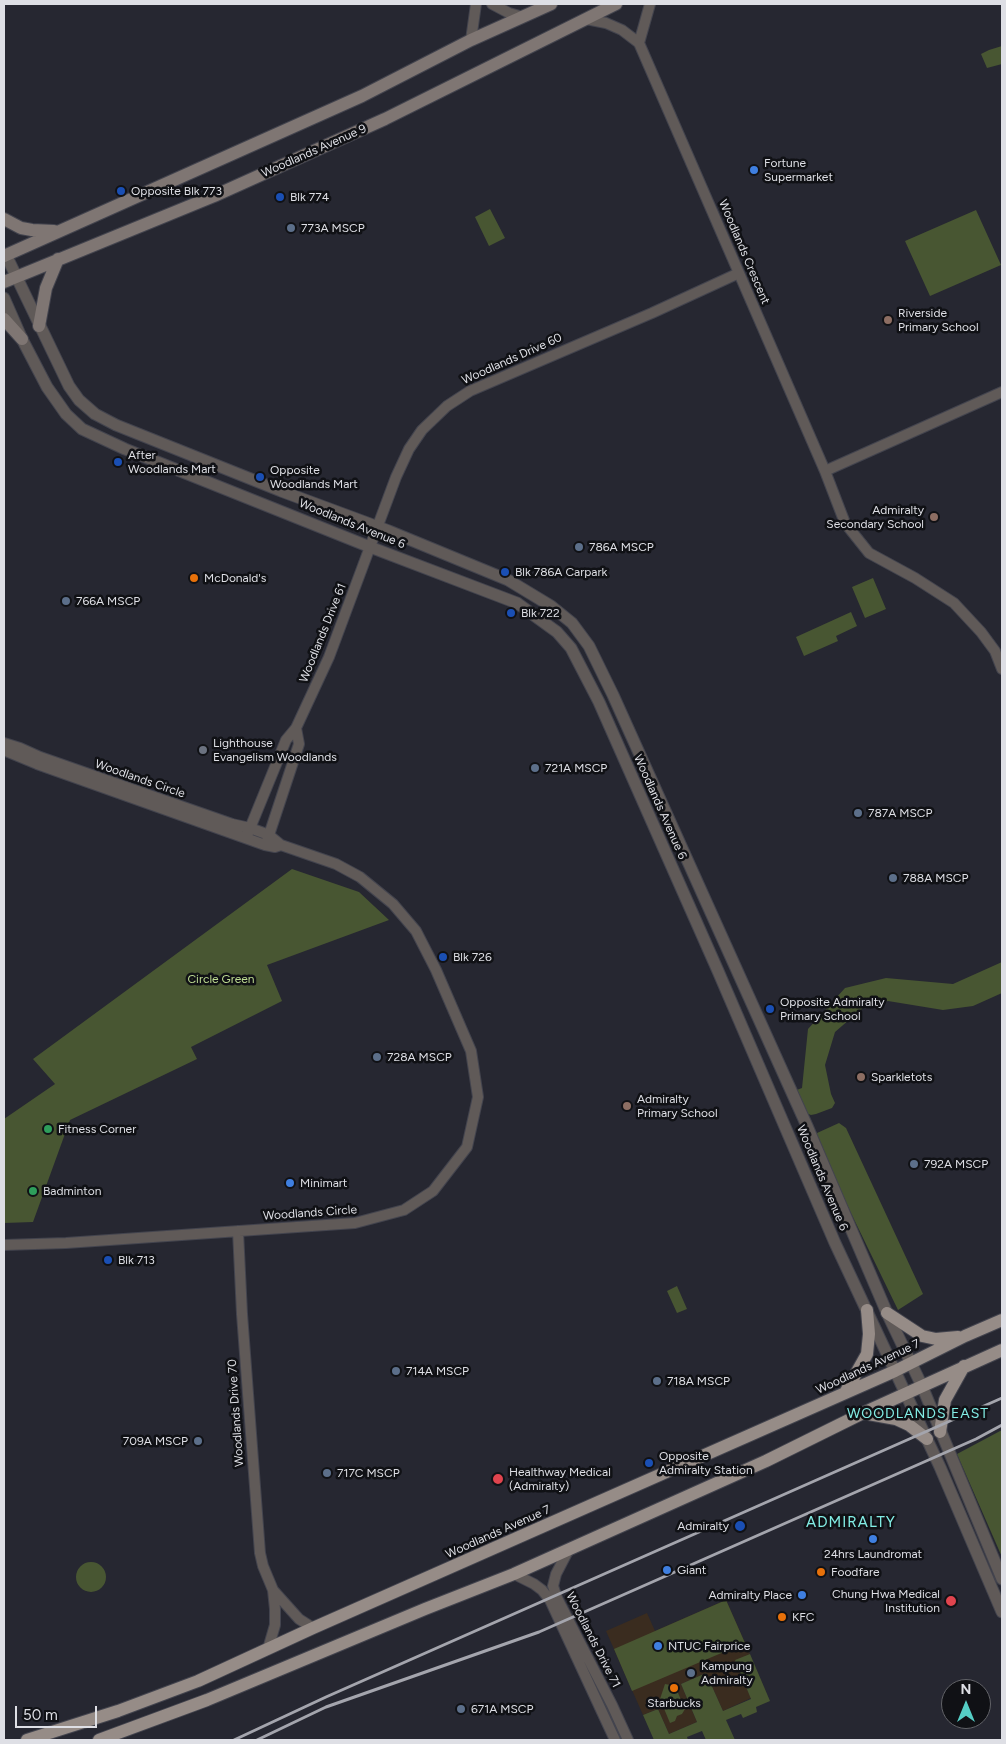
<!DOCTYPE html>
<style>
body{margin:0}
#map{position:relative;width:1006px;height:1744px;overflow:hidden;background:#262731;font-family:Figtree,sans-serif}
canvas{display:block}
.frame{position:absolute;inset:0;border:5px solid #dedfe5;pointer-events:none}
.north{position:absolute;left:941px;top:1679px;width:50px;height:50px;box-sizing:border-box;background:#101115;border:1px solid #626368;border-radius:50%;rotate:0deg;font-size:14px;font-weight:700;line-height:20px;text-align:center;color:#dedfe5}
.north::after{content:'';display:block;margin:auto;width:18px;height:22px;background:#55cec5;clip-path:polygon(50% 0,100% 100%,50% 72%,0 100%)}
.scale{position:absolute;left:15px;top:1706px;width:82px;height:22px;box-sizing:border-box;border:2px solid #dedfe5;border-top:0;padding-left:6px;font-size:15px;line-height:18px;white-space:nowrap;color:#dedfe5;-webkit-text-stroke:4px #101115;paint-order:stroke}
</style>
<div id="map">
<canvas width="1006" height="1744"></canvas>
<div class="frame"></div>
<div class="north">N</div>
<div class="scale">50 m</div>
</div>
<script>
const ctx = document.querySelector('canvas').getContext('2d');
ctx.lineJoin = 'round';
function fillPath(path, color) { ctx.fillStyle = color; ctx.fill(path, 'evenodd'); }
const shape = rows => new Path2D(rows.map(r => 'M' + r).join(''));
function strokePath(path, color, width, dash) { ctx.strokeStyle = color; ctx.lineWidth = width; ctx.lineCap = dash ? 'butt' : 'round'; ctx.setLineDash(dash || []); ctx.stroke(path); }
function write(font, color, halo, rows, align = 'center') {
  ctx.font = font + ' Figtree,sans-serif'; ctx.lineWidth = 5; ctx.setLineDash([]); ctx.textBaseline = 'middle'; ctx.strokeStyle = halo; ctx.fillStyle = color; for (const [text, x, y, turn = 0] of rows) {
    ctx.save(); ctx.translate(x, y); ctx.rotate((+turn || 0) * Math.PI / 180); ctx.textAlign = isNaN(turn) ? turn : align; if (halo) ctx.strokeText(text, 0, 0); ctx.fillText(text, 0, 0); ctx.restore();
  }
}
const medical = shape([
 [726,1600,750,1654,735,1661,751,1698,723,1711,706,1673,681,1684,697,1722,669,1734,658,1709,643,1715,606,1631,647,1613,655,1631]
]);
const green = shape([
 [1002,46,1002,64,987,68,981,54,989,50],
 [490,209,505,238,489,246,475,217],
 [976,210,1001,265,930,296,905,241],
 [873,578,886,609,865,618,852,587],
 [851,612,857,626,836,636,838,641,804,656,796,637],
 [292,869,359,892,389,920,267,965,282,1001,191,1047,197,1059,70,1120,33,1222,4,1223,4,1119,55,1084,33,1059],
 [1002,962,1002,993,973,1006,943,1010,888,1001,864,1007,835,1032,825,1065,831,1094,835,1103,832,1108,816,1114,811,1115,803,1112,794,1091,802,1088,808,1029,845,988,886,978,953,984],
 [839,1123,846,1128,923,1294,898,1310,816,1141,817,1133],
 [677,1286,687,1309,677,1313,667,1291],
 [1002,1430,1002,1557,957,1454],
 '76 1577a15 15 0 1 1 30 0a15 15 0 1 1-30 0Z',
 [726,1600,745,1643,632,1691,614,1649],
 [750,1654,770,1701,756,1707,757,1712,743,1718,741,1714,726,1720,735,1740,706,1740,702,1731,687,1737,688,1740,654,1740,643,1715,658,1709,669,1734,697,1722,681,1684,706,1673,723,1711,751,1699,735,1660],
 [665,1684,675,1686,685,1709,682,1714,677,1716,675,1721,670,1723,660,1699]
]);
const minor = shape([
 [492,4,509,13,523,17],
 [586,19,606,23,622,30,639,43,825,471,845,523,869,553,915,578,954,603,981,632,995,651,1002,669],
 [471,40,476,4],
 [639,43,650,4],
 [825,471,1002,392],
 [4,743,20,748,40,757,232,824,250,828,269,835,281,845,336,864,360,877,393,904,416,931,436,970,471,1051,478,1097,467,1147,433,1191,404,1210,355,1223,66,1243,4,1245],
 [4,748,8,752,37,764,265,845,275,847,281,845],
 [246,838,286,740,296,728,329,657,396,477,409,449,422,430,447,406,470,391,652,313,739,273],
 [267,841,299,744,296,728],
 [238,1231,242,1314,260,1553,263,1566,273,1590,299,1619,313,1628],
 [568,1551,556,1574,553,1586,557,1598,612,1705,628,1740],
 [514,1574,534,1584,542,1590,550,1600,615,1740],
 [268,1649,275,1625,275,1609,273,1590]
]);
const tertiary = shape([
 [6,255,69,386,79,400,95,414,116,425,281,491,389,531,508,580,551,606,572,623,589,646,613,695,807,1126,887,1313,922,1386,1002,1579],
 [4,298,22,339,47,387,66,414,82,429,125,449,370,547,517,603,557,632,571,648,599,702,718,971,835,1243,940,1467,1002,1612]
]);
const secondary = shape([
 [4,219,21,228,32,230,54,231],
 [4,256,362,96,471,40,551,4],
 [4,282,214,196,385,119,616,4],
 [4,319,22,339],
 [39,326,46,288,58,259]
]);
const primary = shape([
 [887,1313,922,1336,936,1339,958,1337],
 [845,1393,867,1354,869,1334,867,1310],
 [863,1413,896,1419,909,1425,927,1439],
 [940,1432,945,1400,964,1366],
 [27,1740,118,1711,198,1681,313,1628,895,1371,965,1336,1002,1320],
 [99,1740,207,1700,425,1609,514,1574,766,1461,863,1413,1002,1350]
]);
const rail = shape([
 [234,1740,326,1697,1002,1398],
 [257,1740,326,1707,539,1632,976,1439,1002,1425]
]);
const markers = [
 [754,170,5,"#3f7fe0"],
 [121,191,5,"#1a4fb4"],
 [280,197,5,"#1a4fb4"],
 [291,228,5,"#5c6f8a"],
 [888,320,5,"#8d6e63"],
 [118,462,5,"#1a4fb4"],
 [260,477,5,"#1a4fb4"],
 [934,517,5,"#8d6e63"],
 [579,547,5,"#5c6f8a"],
 [505,572,5,"#1a4fb4"],
 [194,578,5,"#e8710a"],
 [66,601,5,"#5c6f8a"],
 [511,613,5,"#1a4fb4"],
 [203,750,5,"#6b7280"],
 [535,768,5,"#5c6f8a"],
 [858,813,5,"#5c6f8a"],
 [893,878,5,"#5c6f8a"],
 [443,957,5,"#1a4fb4"],
 [770,1009,5,"#1a4fb4"],
 [377,1057,5,"#5c6f8a"],
 [861,1077,5,"#8d6e63"],
 [627,1106,5,"#8d6e63"],
 [48,1129,5,"#2e9e5b"],
 [914,1164,5,"#5c6f8a"],
 [290,1183,5,"#3f7fe0"],
 [33,1191,5,"#2e9e5b"],
 [108,1260,5,"#1a4fb4"],
 [396,1371,5,"#5c6f8a"],
 [657,1381,5,"#5c6f8a"],
 [198,1441,5,"#5c6f8a"],
 [649,1463,5,"#1a4fb4"],
 [327,1473,5,"#5c6f8a"],
 [498,1479,6,"#e0444e"],
 [740,1526,6,"#1a4fb4"],
 [873,1539,5,"#3f7fe0"],
 [667,1570,5,"#3f7fe0"],
 [821,1572,5,"#e8710a"],
 [802,1595,5,"#3f7fe0"],
 [951,1601,6,"#e0444e"],
 [782,1617,5,"#e8710a"],
 [658,1646,5,"#3f7fe0"],
 [691,1673,5,"#5c6f8a"],
 [674,1688,5,"#e8710a"],
 [461,1709,5,"#5c6f8a"]
];
const streetNames = [
 ["Woodlands Avenue 9",314,151,-24],
 ["Woodlands Crescent",744,252,67],
 ["Woodlands Drive 60",512,359,-24],
 ["Woodlands Avenue 6",352,524,22],
 ["Woodlands Drive 61",323,633,-68],
 ["Woodlands Circle",140,779,19],
 ["Woodlands Avenue 6",660,807,66],
 ["Woodlands Avenue 6",822,1178,67],
 ["Woodlands Circle",310,1213,-4],
 ["Woodlands Avenue 7",868,1367,-25],
 ["Woodlands Drive 70",236,1413,-94],
 ["Woodlands Avenue 7",498,1532,-24],
 ["Woodlands Drive 71",593,1640,63]
];
const poiNames = [
 ["Fortune",764,163],
 ["Supermarket",764,177],
 ["Opposite Blk 773",131,191],
 ["Blk 774",290,197],
 ["773A MSCP",301,228],
 ["Riverside",898,313],
 ["Primary School",898,327],
 ["After",128,455],
 ["Woodlands Mart",128,469],
 ["Opposite",270,470],
 ["Woodlands Mart",270,484],
 ["Admiralty",924,510,"right"],
 ["Secondary School",924,524,"right"],
 ["786A MSCP",589,547],
 ["Blk 786A Carpark",515,572],
 ["McDonald's",204,578],
 ["766A MSCP",76,601],
 ["Blk 722",521,613],
 ["Lighthouse",213,743],
 ["Evangelism Woodlands",213,757],
 ["721A MSCP",545,768],
 ["787A MSCP",868,813],
 ["788A MSCP",903,878],
 ["Blk 726",453,957],
 ["Opposite Admiralty",780,1002],
 ["Primary School",780,1016],
 ["728A MSCP",387,1057],
 ["Sparkletots",871,1077],
 ["Admiralty",637,1099],
 ["Primary School",637,1113],
 ["Fitness Corner",58,1129],
 ["792A MSCP",924,1164],
 ["Minimart",300,1183],
 ["Badminton",43,1191],
 ["Blk 713",118,1260],
 ["714A MSCP",406,1371],
 ["718A MSCP",667,1381],
 ["709A MSCP",188,1441,"right"],
 ["Opposite",659,1456],
 ["Admiralty Station",659,1470],
 ["Healthway Medical",509,1472],
 ["(Admiralty)",509,1486],
 ["717C MSCP",337,1473],
 ["Admiralty",729,1526,"right"],
 ["24hrs Laundromat",873,1554,"center"],
 ["Giant",677,1570],
 ["Foodfare",831,1572],
 ["Chung Hwa Medical",940,1594,"right"],
 ["Institution",940,1608,"right"],
 ["Admiralty Place",792,1595,"right"],
 ["KFC",792,1617],
 ["NTUC Fairprice",668,1646],
 ["Kampung",701,1666],
 ["Admiralty",701,1680],
 ["Starbucks",674,1703,"center"],
 ["671A MSCP",471,1709]
];
const parkNames = [
 ["Circle Green",221,979]
];
const neighbourhoodNames = [
 ["WOODLANDS EAST",918,1414]
];
const quarterNames = [
 ["ADMIRALTY",851,1523]
];
fillPath(medical, '#3a2c1f');
fillPath(green, '#485632');
strokePath(minor, '#43444e', 12);
strokePath(tertiary, '#43444e', 13);
strokePath(secondary, '#43444e', 14);
strokePath(primary, '#43444e', 14);
strokePath(minor, '#605a58', 10);
strokePath(tertiary, '#605a58', 11);
strokePath(secondary, '#7f7673', 12);
strokePath(primary, '#968c87', 12);
strokePath(rail, '#a4a5ad', 3);
for (const [x, y, r, color] of markers) { const dot = new Path2D(); dot.arc(x, y, r, 0, 2 * Math.PI); ctx.fillStyle = color; ctx.fill(dot); strokePath(dot, '#101115', 2); }
write('12px', '#dedfe5', '#101115', streetNames);
write('12px', '#dedfe5', '#101115', poiNames, 'left');
write('12px', '#bedc92', '#101115', parkNames);
ctx.letterSpacing = '1px';
write('14px', '#83eee6', '#101115', neighbourhoodNames);
ctx.letterSpacing = '0px';
ctx.letterSpacing = '1px';
write('15px', '#83eee6', '#101115', quarterNames);
ctx.letterSpacing = '0px';
</script>
